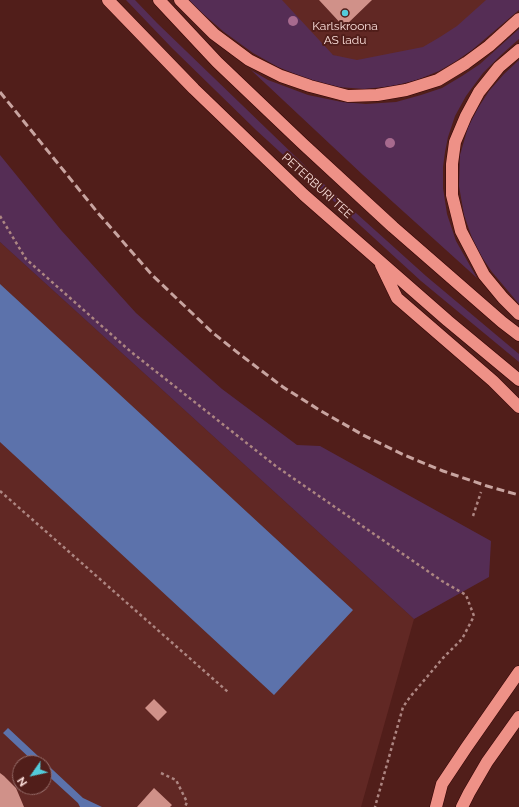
<!DOCTYPE html>
<style>
body{margin:0}
#map{position:relative;width:519px;height:807px;overflow:hidden;background:#511e1a;font-family:Raleway,sans-serif}
canvas{display:block}
.north{position:absolute;left:12px;top:755px;width:40px;height:40px;box-sizing:border-box;background:#511e1a;border:1px solid #956c68;border-radius:50%;rotate:236deg;font-size:11px;font-weight:700;line-height:16px;text-align:center;color:#fce0dc}
.north::after{content:'';display:block;margin:auto;width:14px;height:18px;background:#53cbda;clip-path:polygon(50% 0,100% 100%,50% 72%,0 100%)}
</style>
<div id="map">
<canvas width="519" height="807"></canvas>
<div class="north">N</div>
</div>
<script>
const ctx = document.querySelector('canvas').getContext('2d');
ctx.lineJoin = 'round';
function fillPath(path, color) { ctx.fillStyle = color; ctx.fill(path, 'evenodd'); }
const shape = rows => new Path2D(rows.map(r => 'M' + r).join(''));
function strokePath(path, color, width, dash) { ctx.strokeStyle = color; ctx.lineWidth = width; ctx.lineCap = dash ? 'butt' : 'round'; ctx.setLineDash(dash || []); ctx.stroke(path); }
function write(font, color, halo, rows, align = 'center') {
  ctx.font = font + ' Raleway,sans-serif'; ctx.lineWidth = 4; ctx.setLineDash([]); ctx.textBaseline = 'middle'; ctx.strokeStyle = halo; ctx.fillStyle = color; for (const [text, x, y, turn = 0] of rows) {
    ctx.save(); ctx.translate(x, y); ctx.rotate((+turn || 0) * Math.PI / 180); ctx.textAlign = isNaN(turn) ? turn : align; if (halo) ctx.strokeText(text, 0, 0); ctx.fillText(text, 0, 0); ctx.restore();
  }
}
const built = shape([
 [224,0,494,0,427,53,357,67],
 [0,242,414,619,361,807,0,807],
 [20,763,44,763,44,787,20,787]
]);
const green = shape([
 [126,0,135,0,157,23,326,186,426,276,519,354,519,362,421,281,256,130,172,48],
 [187,0,282,0,333,55,357,60,423,47,440,37,457,26,486,0,519,0,519,10,472,50,456,61,439,71,417,80,393,86,365,89,338,87,307,79,278,67,253,53,224,32],
 [519,29,519,39,501,55,483,73,466,96,455,116,448,137,445,152,443,167,443,188,447,214,456,241,477,278,363,175,251,70,268,80,308,95,342,102,366,104,396,102,421,95,442,88,462,76,480,64],
 [519,60,519,304,492,272,481,256,472,238,464,215,459,186,460,155,468,127,478,108,489,91,504,74],
 [0,155,61,230,136,313,222,389,297,445,320,446,491,541,489,577,414,619,0,242]
]);
const water = shape([
 [0,284,353,610,274,695,0,442],
 [8,728,83,798,102,807,80,807,78,803,44,772,44,763,35,763,3,733]
]);
const building = shape([
 [319,0,372,0,344,27],
 [154,699,167,712,158,721,145,708],
 [0,773,4,776,16,788,24,807,0,807],
 [154,788,172,805,170,807,137,807]
]);
const path = shape([
 [0,216,26,259,130,351,277,467,442,581,466,595,474,616,462,639,443,658,410,697,403,707,375,807],
 [0,491,228,692],
 [473,516,481,492],
 [161,773,176,780,187,802,185,807]
]);
const highway = shape([
 [108,0,194,89,304,195,448,321,519,380],
 [159,0,217,62,303,144,393,227,502,322,519,335],
 [180,0,214,34,249,60,281,76,310,86,348,96,377,95,406,90,438,80,466,63,489,46,519,19],
 [519,50,499,67,479,92,466,116,455,142,452,164,452,195,461,231,484,275,503,298,519,314],
 [381,265,397,298,493,381,519,407],
 [436,807,442,784,466,748,519,672],
 [462,807,469,793,487,762,519,717]
]);
const rail = shape([
 [0,92,98,213,152,275,213,333,242,356,283,387,321,411,363,435,404,455,443,471,487,486,519,495]
]);
const trees = [
 [293,21],
 [390,143]
];
const markers = [
 [345,13,4,"#53cbda"]
];
const poiNames = [
 ["Karlskroona",345,26],
 ["AS ladu",345,40]
];
const streetNames = [
 ["PETERBURI TEE",317,186,42]
];
fillPath(built, '#612824');
fillPath(green, '#552d55');
fillPath(water, '#5c72ab');
fillPath(building, '#d09189');
strokePath(highway, '#340303', 13);
strokePath(path, '#ad8682', 2.5, [3, 3]);
strokePath(highway, '#ee9187', 12);
strokePath(rail, '#c8a4a0', 3, [8, 4]);
ctx.fillStyle = '#a76a8e';
for (const [x, y] of trees) { ctx.beginPath(); ctx.arc(x, y, 5, 0, 2 * Math.PI); ctx.fill(); }
for (const [x, y, r, color] of markers) { const dot = new Path2D(); dot.arc(x, y, r, 0, 2 * Math.PI); ctx.fillStyle = color; ctx.fill(dot); strokePath(dot, '#511e1a', 1.5); }
write('12px', '#fce0dc', '#511e1a', poiNames);
write('12px', '#fce0dc', '#511e1a', streetNames);
</script>
